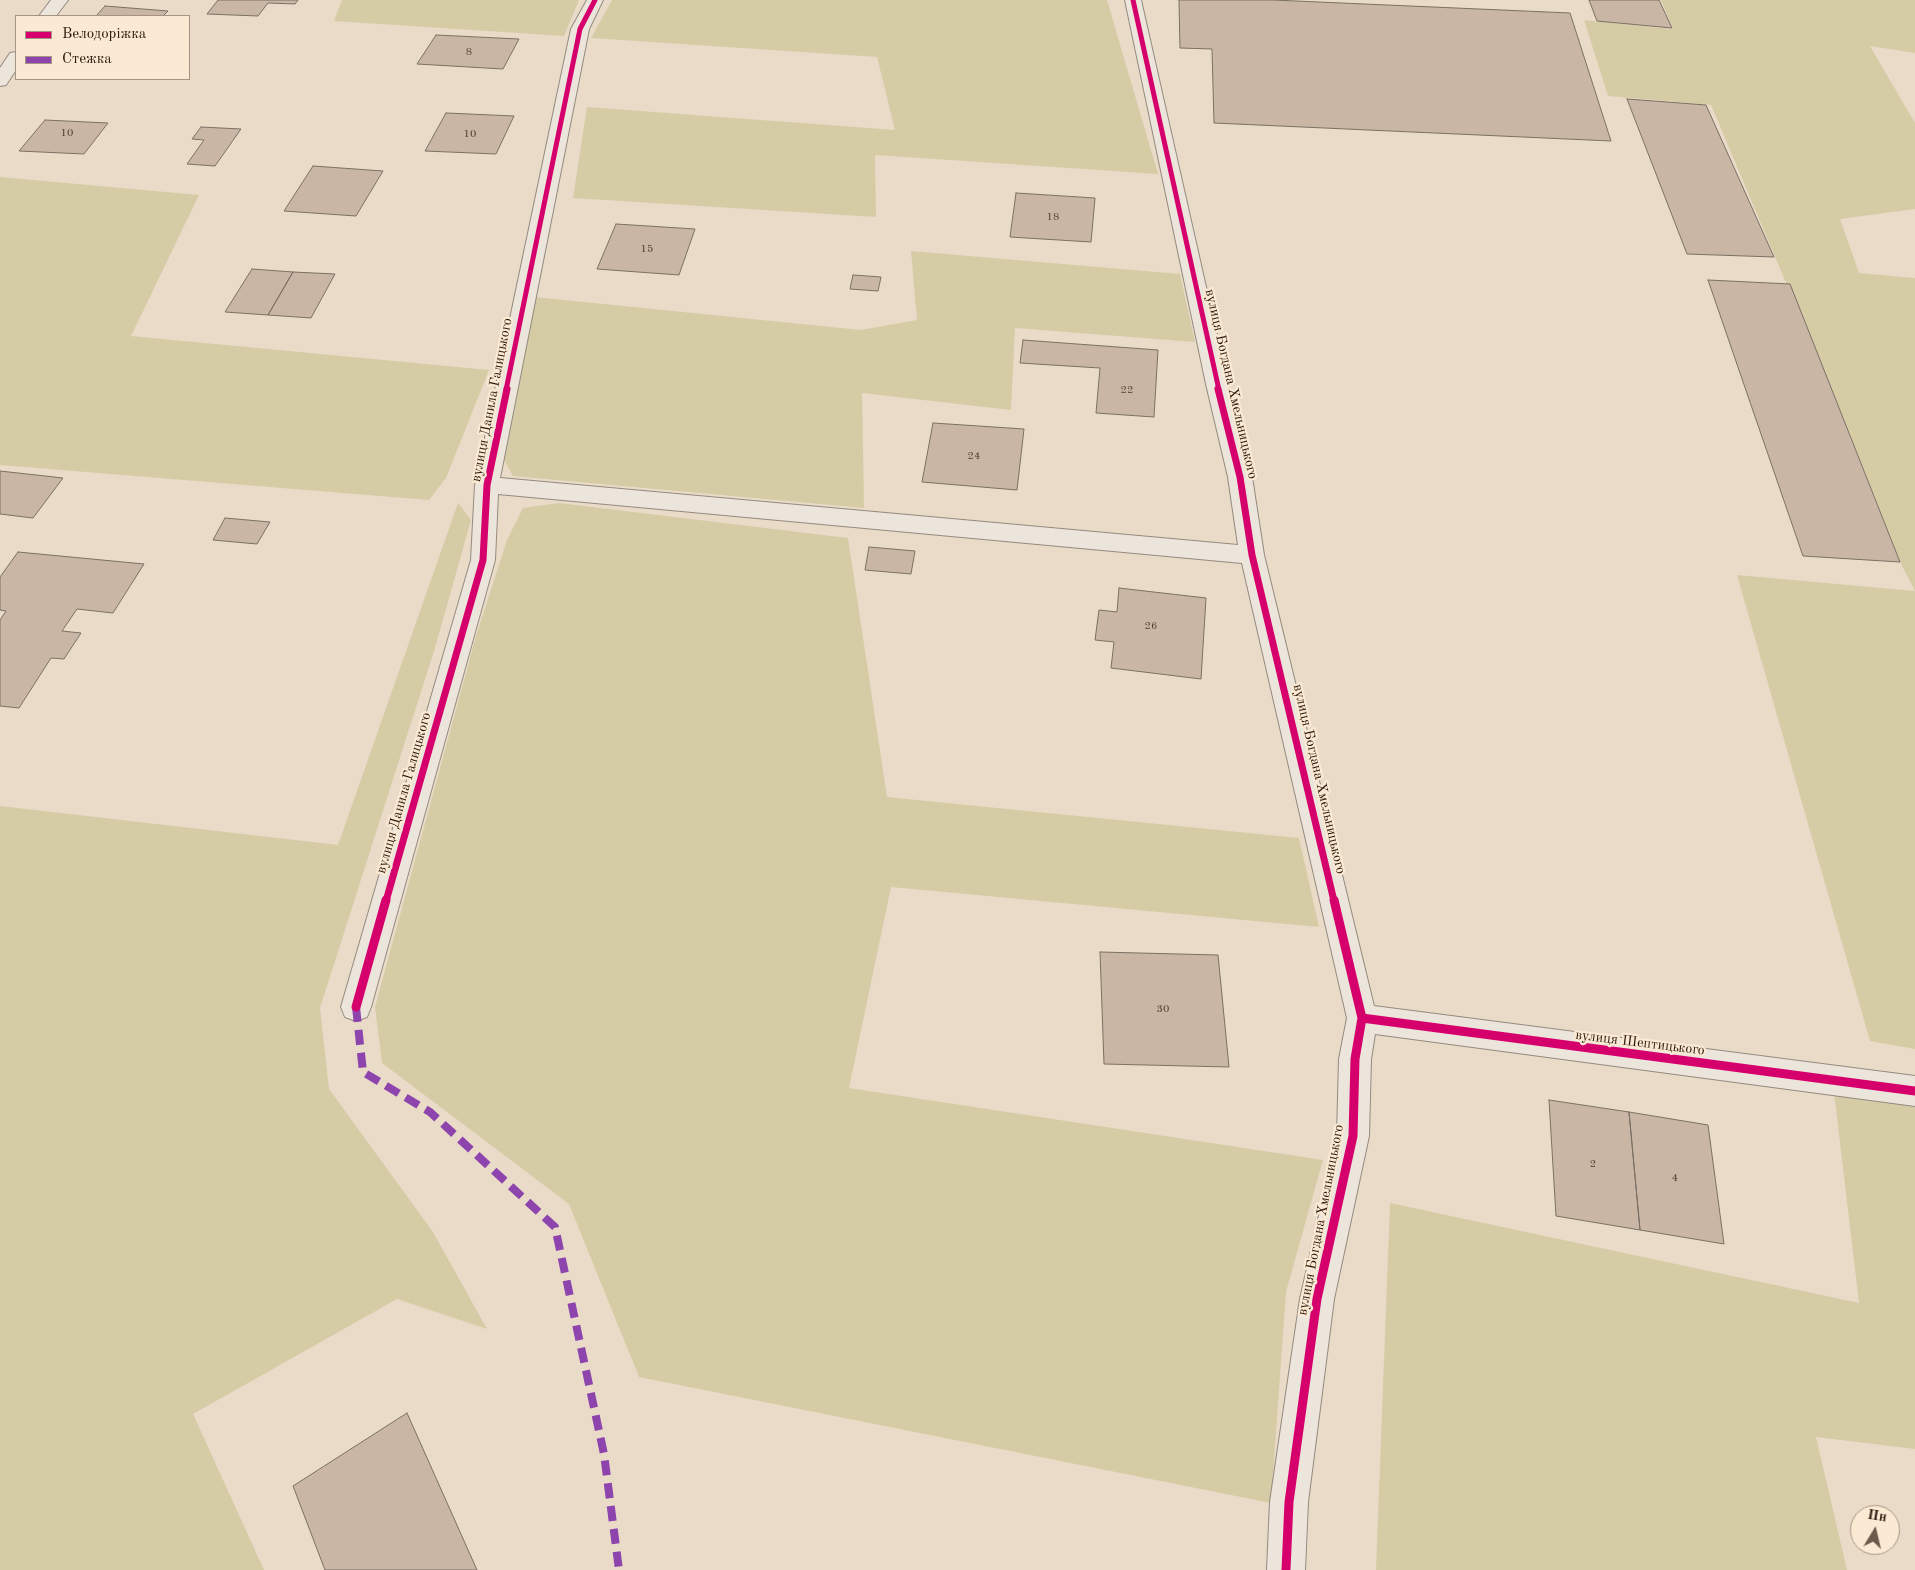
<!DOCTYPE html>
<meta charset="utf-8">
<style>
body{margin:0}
#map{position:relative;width:1915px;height:1570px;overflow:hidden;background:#e9dbc8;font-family:"Old Standard TT",serif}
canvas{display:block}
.legend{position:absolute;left:15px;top:15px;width:175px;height:65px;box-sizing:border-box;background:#fae9d3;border:1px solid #a69482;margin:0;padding:6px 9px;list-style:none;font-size:15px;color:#291509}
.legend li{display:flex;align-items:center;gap:10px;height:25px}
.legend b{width:25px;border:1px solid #a69482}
.north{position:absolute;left:1850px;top:1505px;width:50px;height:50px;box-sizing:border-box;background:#fae9d3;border:1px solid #a69482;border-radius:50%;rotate:9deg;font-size:14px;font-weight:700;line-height:20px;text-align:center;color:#291509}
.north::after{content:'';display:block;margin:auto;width:18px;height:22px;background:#6c5a4c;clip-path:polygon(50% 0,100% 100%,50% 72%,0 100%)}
</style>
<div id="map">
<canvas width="1915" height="1570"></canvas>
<ul class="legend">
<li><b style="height:6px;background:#d6006c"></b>Велодоріжка</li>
<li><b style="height:6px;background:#8e44ad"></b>Стежка</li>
</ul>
<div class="north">Пн</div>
</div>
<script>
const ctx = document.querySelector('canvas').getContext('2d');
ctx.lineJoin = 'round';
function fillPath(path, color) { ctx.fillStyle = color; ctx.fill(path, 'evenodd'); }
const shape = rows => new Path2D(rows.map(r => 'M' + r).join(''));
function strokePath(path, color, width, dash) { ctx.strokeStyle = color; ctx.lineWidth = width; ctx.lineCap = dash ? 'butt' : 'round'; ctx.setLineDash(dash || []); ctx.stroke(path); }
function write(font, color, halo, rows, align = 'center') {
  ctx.font = font + ' "Old Standard TT",serif'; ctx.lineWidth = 4.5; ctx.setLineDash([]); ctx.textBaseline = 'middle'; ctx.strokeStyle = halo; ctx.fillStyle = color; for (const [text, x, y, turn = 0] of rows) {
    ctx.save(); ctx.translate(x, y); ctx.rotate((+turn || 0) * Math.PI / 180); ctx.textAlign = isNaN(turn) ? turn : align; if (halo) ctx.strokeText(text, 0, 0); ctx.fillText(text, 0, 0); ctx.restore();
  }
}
const green = shape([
 [342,0,579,0,564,36,334,21],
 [612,0,1107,0,1158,174,875,155,876,217,573,198,587,107,895,130,877,57,591,38],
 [1661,0,1915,0,1915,53,1870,46,1915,123,1915,209,1840,219,1859,273,1915,278,1915,1049,1870,1041,1737,575,1915,591,1900,562,1851,437,1711,105,1608,96,1584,20,1673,29],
 [0,177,199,195,131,336,489,370,446,478,429,500,0,465],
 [911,251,1180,274,1195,342,1015,328,1011,410,862,393,864,508,513,476,504,460,534,297,861,330,917,320],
 [458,503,471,520,435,648,320,1008,329,1089,433,1232,487,1329,397,1299,193,1414,264,1570,0,1570,0,806,338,845],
 [559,503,848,538,887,797,1299,838,1319,927,891,887,849,1088,1323,1160,1286,1292,1271,1503,639,1377,569,1204,382,1063,375,1007,476,636,507,540,523,508],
 [1834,1092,1915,1107,1915,1449,1816,1437,1847,1570,1376,1570,1390,1203,1859,1303]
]);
const building = shape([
 [218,0,298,0,295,4,268,3,258,16,207,14,218,0],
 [1179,0,1273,0,1570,13,1611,141,1214,123,1212,49,1180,48,1179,0],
 [1589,0,1659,0,1672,28,1597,21,1589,0],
 [105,6,168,11,163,16,96,16,105,6],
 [436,35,519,39,503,69,417,64,436,35],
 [1627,99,1706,105,1774,257,1687,254,1627,99],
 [446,113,514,116,496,154,425,151,446,113],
 [45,120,108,123,84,154,19,151,45,120],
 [201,127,241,129,215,166,187,164,204,140,192,139,201,127],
 [313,166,383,171,356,216,284,211,313,166],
 [1016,193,1095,198,1091,242,1010,237,1016,193],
 [616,224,695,229,679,275,597,269,616,224],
 [252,269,293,272,268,315,225,312,252,269],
 [293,272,335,274,311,318,268,315,293,272],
 [853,275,881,277,878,291,850,289,853,275],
 [1708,280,1790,284,1900,562,1803,556,1708,280],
 [1023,340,1158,350,1154,417,1096,413,1100,368,1020,363,1023,340],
 [933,423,1024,429,1017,490,922,482,933,423],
 [0,471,63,478,33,518,0,514,0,471],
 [225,518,270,522,257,544,213,540,225,518],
 [869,547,915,551,911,574,865,570,869,547],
 [18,552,144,564,113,613,77,609,62,631,81,633,64,659,51,658,19,708,0,706,0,620,6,611,0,610,0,577,18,552],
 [1119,588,1206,598,1201,679,1111,668,1114,642,1095,640,1099,610,1117,612,1119,588],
 [1100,952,1218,955,1229,1067,1104,1064,1100,952],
 [1549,1100,1629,1112,1640,1230,1556,1216,1549,1100],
 [1629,1112,1708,1125,1724,1244,1640,1230,1629,1112],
 [407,1413,477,1570,325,1570,293,1486,407,1413]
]);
const minor = shape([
 [51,0,68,0,56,16,39,16,51,0],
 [587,0,603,0,589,29,500,478,1238,545,1228,477,1206,384,1125,0,1141,0,1228,384,1252,477,1264,555,1374,1006,1915,1076,1915,1106,1375,1034,1371,1059,1369,1136,1334,1299,1308,1502,1305,1570,1267,1570,1270,1502,1300,1299,1337,1136,1339,1059,1347,1018,1242,563,498,494,495,560,371,1007,367,1017,356,1021,345,1017,341,1007,471,560,475,485,571,29,587,0],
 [16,52,16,70,6,85,0,86,0,68,10,53,16,52]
]);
const quiet = shape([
 [356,1007,363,1072,430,1112,555,1227,604,1454,619,1570]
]);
const cyclewayFar2 = shape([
 [1133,0,1219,390],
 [506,390,580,29,595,0]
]);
const cyclewayFar1 = shape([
 [1218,389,1240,477,1252,555,1334,901],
 [386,901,483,560,487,485,507,389]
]);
const cycleway = shape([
 [356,1007,386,900],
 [1362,1018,1915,1091],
 [1286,1570,1289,1502,1317,1299,1353,1136,1355,1059,1362,1018,1334,900]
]);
const numberNames = [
 ["8",469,52],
 ["10",67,133],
 ["10",470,134],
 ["18",1053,217],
 ["15",647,249],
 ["22",1127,390],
 ["24",974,456],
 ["26",1151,626],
 ["30",1163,1009],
 ["2",1593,1164],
 ["4",1675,1178]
];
const streetNames = [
 ["вулиця Богдана Хмельницького",1231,384,77],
 ["вулиця Данила Галицького",492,400,-79],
 ["вулиця Богдана Хмельницького",1319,779,77],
 ["вулиця Данила Галицького",404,793,-74],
 ["вулиця Шептицького",1640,1043,7],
 ["вулиця Богдана Хмельницького",1321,1220,-79]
];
fillPath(green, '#d5cca6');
fillPath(building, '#c9b6a5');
strokePath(building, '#7a7064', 1);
strokePath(minor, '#958a7e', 2);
fillPath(minor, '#ece5dc');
strokePath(quiet, '#8e44ad', 8, [15, 8]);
strokePath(cyclewayFar2, '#d6006c', 5);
strokePath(cyclewayFar1, '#d6006c', 7);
strokePath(cycleway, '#d6006c', 9);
write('11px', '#513d30', null, numberNames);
write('14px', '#291509', '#fae9d3', streetNames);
</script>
